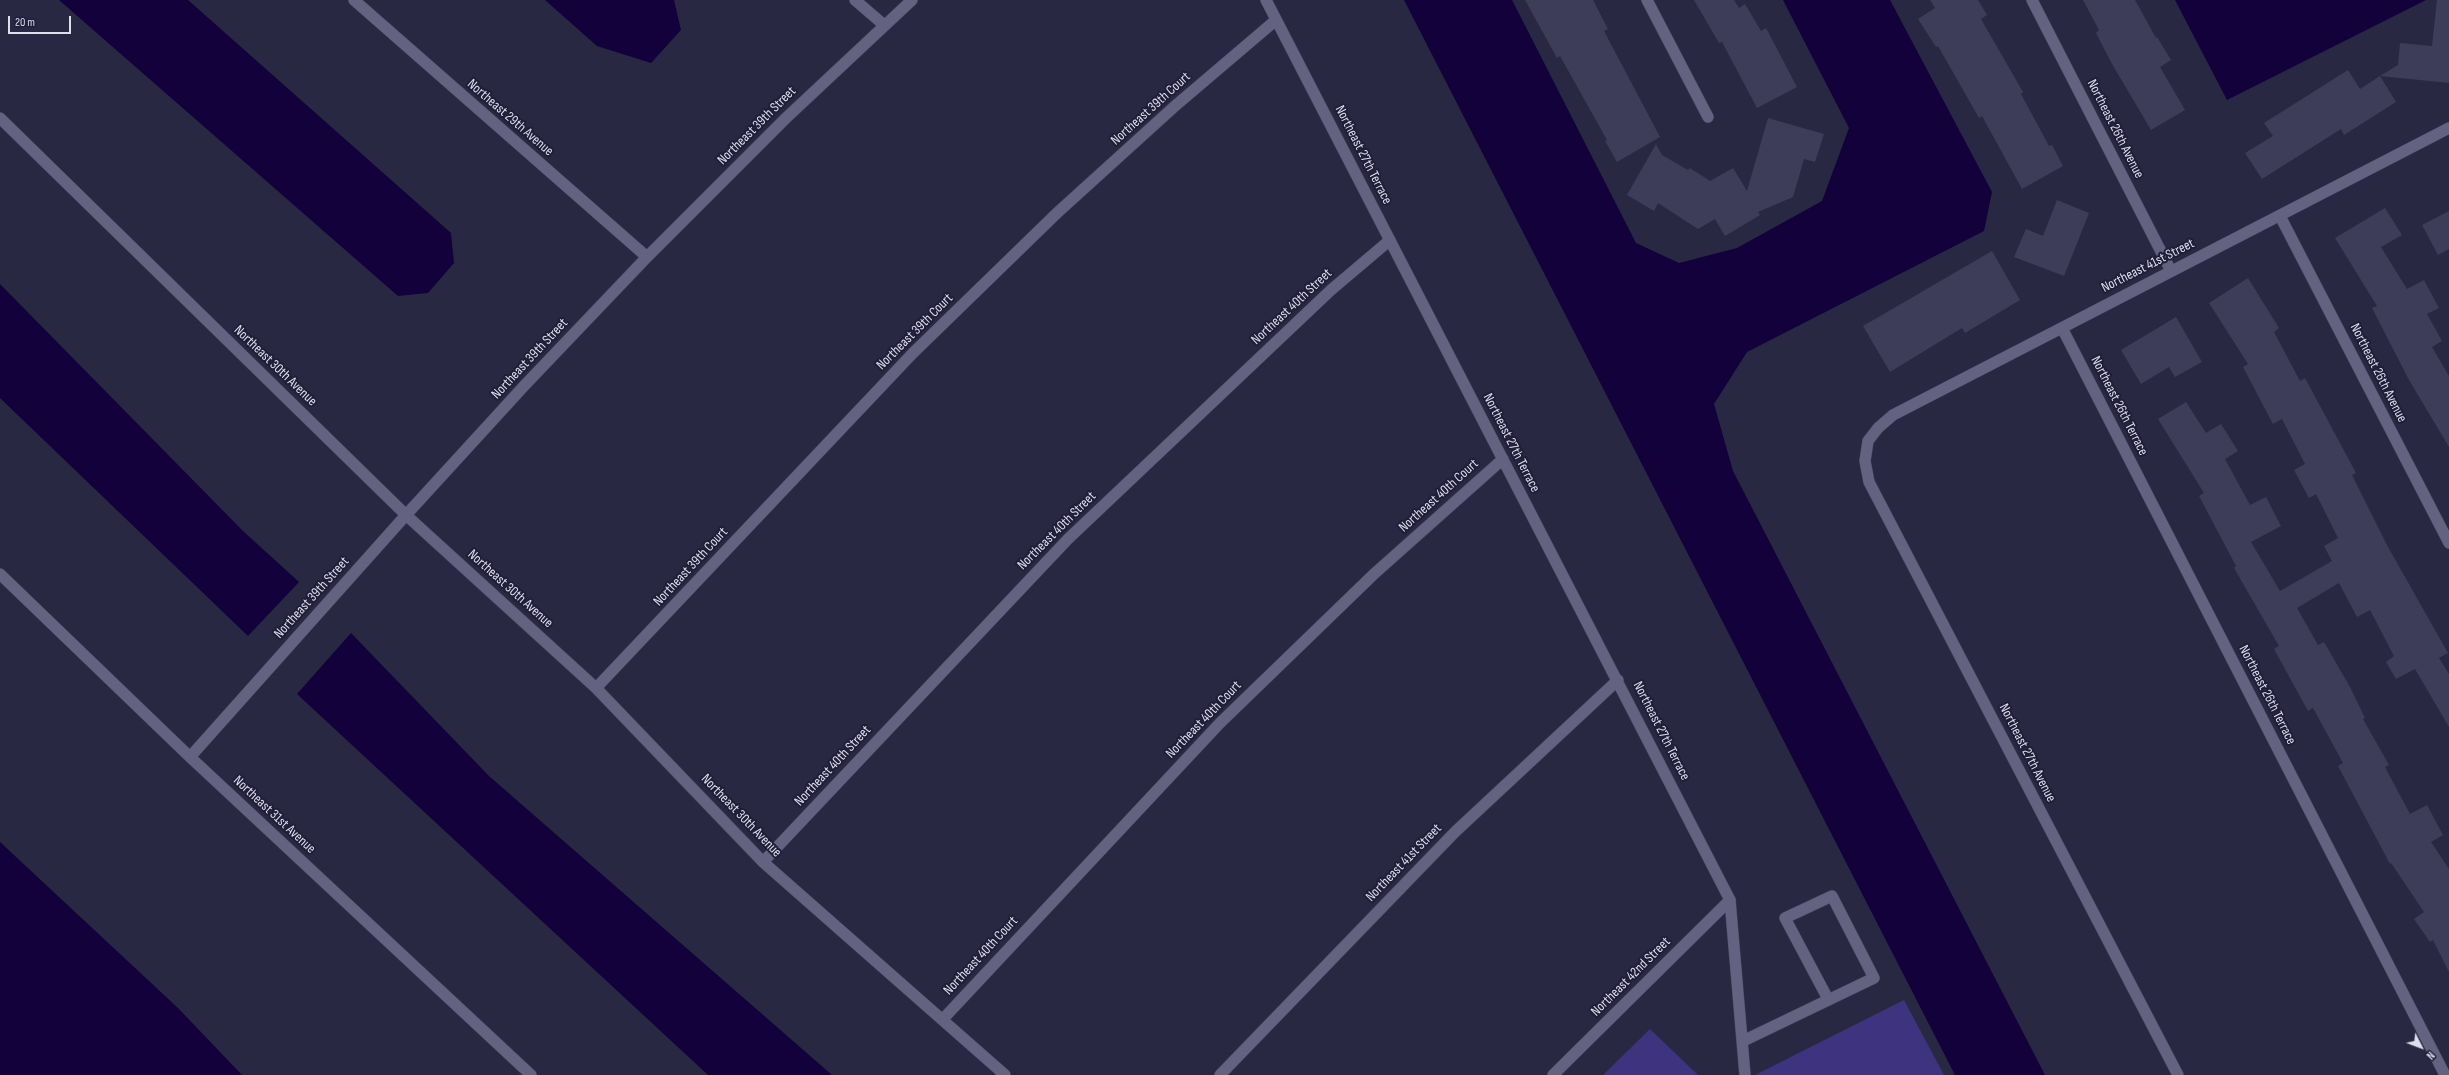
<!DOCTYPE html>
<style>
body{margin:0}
#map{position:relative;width:2449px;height:1075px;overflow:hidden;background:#292842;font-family:"Sofia Sans Condensed",sans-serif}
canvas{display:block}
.north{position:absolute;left:2401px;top:1027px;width:40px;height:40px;-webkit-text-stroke:3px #201e38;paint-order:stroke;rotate:132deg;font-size:11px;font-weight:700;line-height:16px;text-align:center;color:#dedeef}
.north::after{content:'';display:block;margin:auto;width:14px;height:18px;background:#dedeef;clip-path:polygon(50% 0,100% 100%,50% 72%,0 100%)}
.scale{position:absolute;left:8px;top:16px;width:63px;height:18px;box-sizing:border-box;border:2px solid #dedeef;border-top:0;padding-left:5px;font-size:12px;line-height:14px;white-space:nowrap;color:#dedeef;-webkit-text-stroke:3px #201e38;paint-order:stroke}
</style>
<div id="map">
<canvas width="2449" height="1075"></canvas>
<div class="north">N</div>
<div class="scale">20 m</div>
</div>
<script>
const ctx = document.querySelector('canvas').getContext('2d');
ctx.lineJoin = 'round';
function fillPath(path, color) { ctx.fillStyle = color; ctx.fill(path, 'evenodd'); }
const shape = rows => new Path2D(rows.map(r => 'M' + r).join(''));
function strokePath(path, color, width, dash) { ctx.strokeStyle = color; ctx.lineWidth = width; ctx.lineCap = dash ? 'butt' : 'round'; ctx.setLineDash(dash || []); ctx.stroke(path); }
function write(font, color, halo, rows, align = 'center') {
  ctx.font = font + ' "Sofia Sans Condensed",sans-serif'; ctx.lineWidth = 4; ctx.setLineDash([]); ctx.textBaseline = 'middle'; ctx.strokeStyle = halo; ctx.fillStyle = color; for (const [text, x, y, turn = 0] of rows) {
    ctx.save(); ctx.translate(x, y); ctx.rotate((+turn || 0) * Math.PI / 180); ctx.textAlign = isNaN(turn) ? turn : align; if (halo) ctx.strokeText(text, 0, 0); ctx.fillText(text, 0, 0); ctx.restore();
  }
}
const green = shape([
 [1904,1000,1944,1075,1758,1075,1757,1074],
 [1650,1029,1698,1075,1603,1075]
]);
const water = shape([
 [59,0,188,0,451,233,454,263,428,293,398,296],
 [545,0,674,0,681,30,651,63,597,46],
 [1404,0,1512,0,1636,243,1679,263,1737,248,1822,201,1849,128,1783,0,1890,0,1992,192,1984,231,1747,352,1714,404,1733,471,2045,1075,1955,1075],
 [2175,0,2426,0,2227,100],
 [0,284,243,531,299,582,248,636,0,398],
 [351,633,489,776,832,1075,708,1075,297,694],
 [0,842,178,1008,242,1075,0,1075]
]);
const building = shape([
 [1525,0,1593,0,1608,29,1604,31,1660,137,1617,162,1605,141,1607,140,1560,56,1557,58],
 [1694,0,1734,0,1739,8,1745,4,1761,31,1766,28,1797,87,1757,108,1722,42,1719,43],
 [1930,0,1978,0,1987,15,1981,19,2023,92,2021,94,2049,146,2052,145,2063,166,2022,189,1982,116,1979,118,1938,46,1936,47,1918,19,1935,8],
 [2083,0,2135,0,2156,38,2157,37,2171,60,2160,67,2185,110,2151,130,2112,64,2096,33,2099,30],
 [2437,0,2449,0,2449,83,2380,76,2398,65,2400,43,2432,46],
 [2348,70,2360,89,2380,76,2396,102,2344,135,2341,129,2262,179,2245,153,2273,136,2264,123],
 [1768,118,1824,134,1815,162,1804,159,1793,197,1758,212,1760,215,1725,236,1715,219,1698,229,1658,203,1654,211,1627,195,1656,144,1662,155,1688,170,1690,168,1710,181,1733,168,1747,191],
 [2057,200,2089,213,2064,276,2014,257,2026,229,2043,236],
 [2385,208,2402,235,2381,247,2407,289,2424,280,2439,308,2427,314,2442,341,2432,347,2449,376,2449,447,2409,380,2372,308,2377,306,2335,238],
 [2449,211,2449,249,2438,255,2422,225],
 [1992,251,2020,300,1965,333,1962,328,1890,372,1863,326],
 [2248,278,2279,328,2274,332,2300,381,2305,378,2356,473,2352,475,2388,547,2448,653,2439,658,2449,674,2449,727,2415,669,2396,679,2386,662,2394,656,2370,610,2357,617,2339,583,2297,608,2318,645,2324,642,2350,687,2365,718,2363,719,2389,765,2385,767,2410,814,2427,805,2443,835,2431,842,2449,869,2449,972,2433,940,2430,942,2414,919,2424,912,2391,863,2390,864,2338,766,2343,763,2313,708,2308,711,2274,649,2279,646,2234,568,2236,566,2199,496,2204,493,2158,419,2186,402,2206,433,2221,424,2238,451,2225,459,2250,505,2266,497,2281,526,2251,542,2280,591,2332,561,2324,546,2338,538,2316,494,2309,498,2294,470,2305,464,2282,419,2273,424,2243,367,2248,364,2209,303],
 [2176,317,2202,362,2175,377,2169,367,2141,384,2121,350]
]);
const service = shape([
 [1730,900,1745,1075],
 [1743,1041,1874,978,1832,896,1785,918,1828,999]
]);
const minor = shape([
 [354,0,647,257],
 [855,0,884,25],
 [1266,0,1730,900,1553,1075],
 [1647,0,1708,117],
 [2032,0,2171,271],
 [0,118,406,515,596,688,763,862,1005,1075],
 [2280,216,2449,543],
 [2062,328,2445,1075],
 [0,574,190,757,531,1075],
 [596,688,913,353,1057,213,1175,106,1276,20],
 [190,757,406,515,524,386,647,257,786,118,912,0],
 [763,862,1068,539,1331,290,1390,240],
 [943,1019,1220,723,1374,574,1503,459],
 [1220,1075,1455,832,1618,680],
 [2178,1075,1869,482,1865,461,1868,441,1878,428,1893,415,2449,128]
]);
const streetNames = [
 ["Northeast 39th Court",1151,109,-42],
 ["Northeast 29th Avenue",510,118,41],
 ["Northeast 39th Street",757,126,-45],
 ["Northeast 26th Avenue",2115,129,63],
 ["Northeast 27th Terrace",1363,155,63],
 ["Northeast 41st Street",2148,266,-27],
 ["Northeast 40th Street",1292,307,-43],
 ["Northeast 39th Court",915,332,-45],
 ["Northeast 39th Street",530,359,-47],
 ["Northeast 30th Avenue",275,366,44],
 ["Northeast 26th Avenue",2378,373,63],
 ["Northeast 26th Terrace",2119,406,63],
 ["Northeast 27th Terrace",1511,443,63],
 ["Northeast 40th Court",1439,496,-42],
 ["Northeast 40th Street",1057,531,-45],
 ["Northeast 39th Court",691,567,-47],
 ["Northeast 30th Avenue",510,589,42],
 ["Northeast 39th Street",312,598,-48],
 ["Northeast 26th Terrace",2267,695,63],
 ["Northeast 40th Court",1204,720,-46],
 ["Northeast 27th Terrace",1661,731,63],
 ["Northeast 27th Avenue",2027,753,63],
 ["Northeast 40th Street",833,766,-47],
 ["Northeast 31st Avenue",274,815,43],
 ["Northeast 30th Avenue",741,816,46],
 ["Northeast 41st Street",1404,863,-46],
 ["Northeast 40th Court",981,956,-47],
 ["Northeast 42nd Street",1631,977,-45]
];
fillPath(green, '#3e337e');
fillPath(water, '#12013b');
fillPath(building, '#3e3d59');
strokePath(service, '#48465c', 12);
strokePath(minor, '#48465c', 12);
strokePath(service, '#636280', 11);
strokePath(minor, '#636280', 11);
write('14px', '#dedeef', '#201e38', streetNames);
</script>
